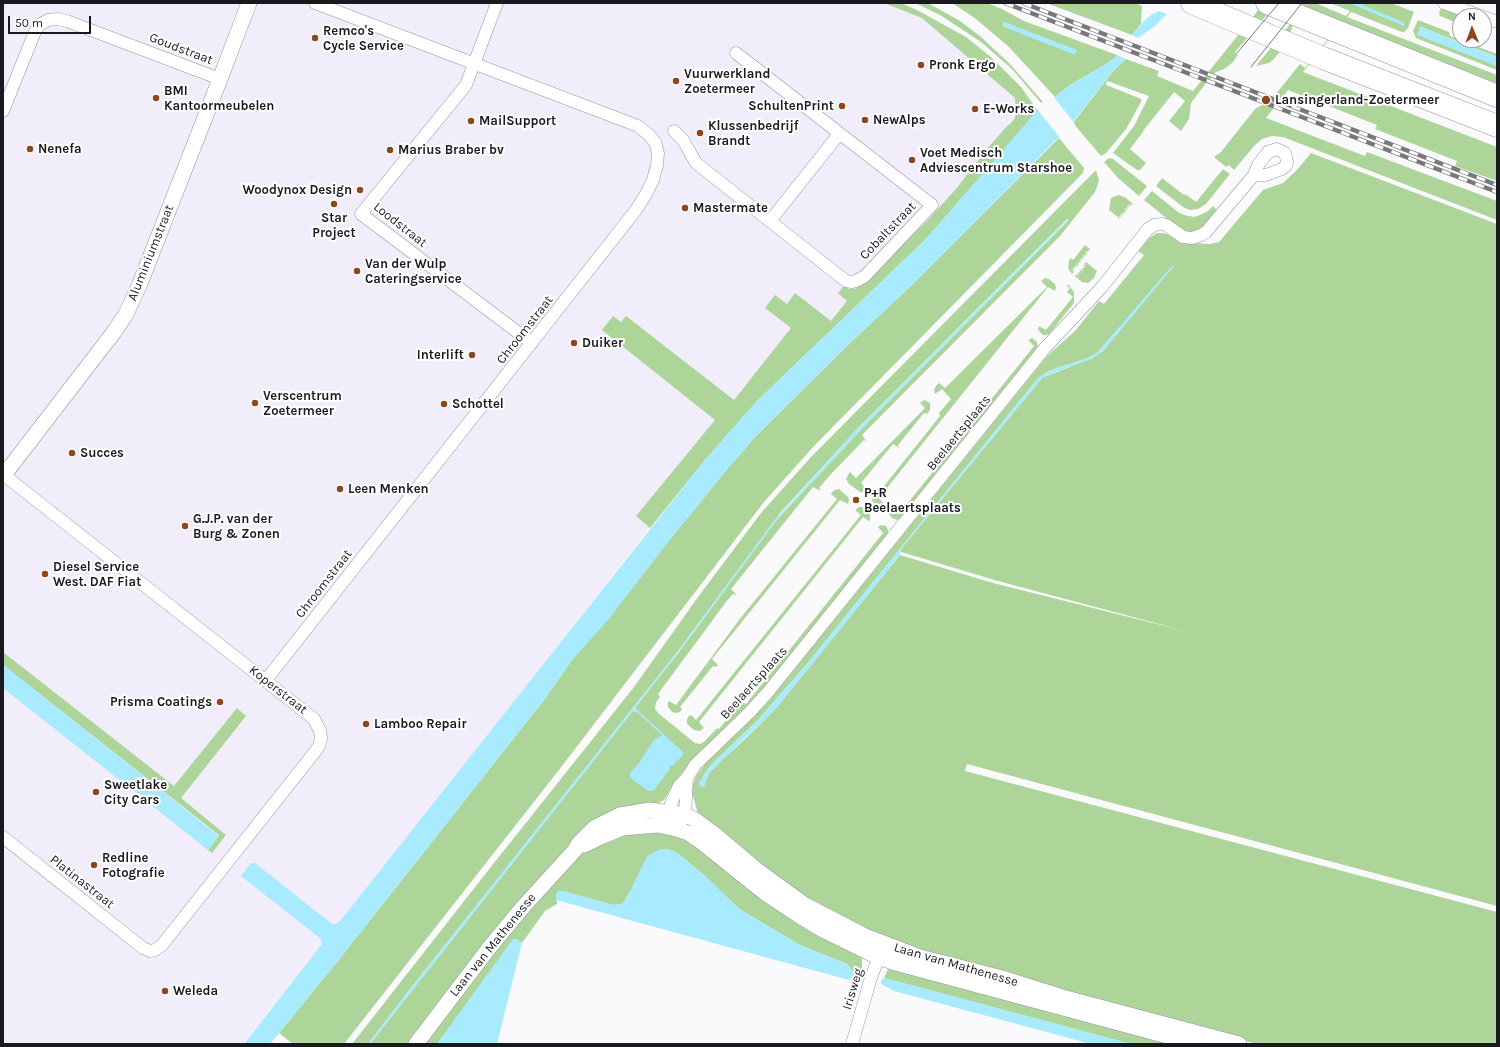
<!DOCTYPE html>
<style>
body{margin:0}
#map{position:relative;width:1500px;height:1047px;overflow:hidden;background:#fafafd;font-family:Karla,sans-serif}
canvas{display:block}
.frame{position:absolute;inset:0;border:4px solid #1a191f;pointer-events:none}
.north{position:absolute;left:1452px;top:8px;width:40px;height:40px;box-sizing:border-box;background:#fff;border:1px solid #a3a3a5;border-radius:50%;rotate:359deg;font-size:11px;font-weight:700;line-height:16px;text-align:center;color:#1a191f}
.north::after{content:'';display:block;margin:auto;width:14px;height:18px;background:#8c481c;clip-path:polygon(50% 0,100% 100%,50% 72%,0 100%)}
.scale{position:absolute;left:8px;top:16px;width:83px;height:18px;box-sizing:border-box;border:2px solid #1a191f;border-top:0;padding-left:5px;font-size:12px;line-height:14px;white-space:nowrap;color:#1a191f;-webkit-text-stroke:3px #fff;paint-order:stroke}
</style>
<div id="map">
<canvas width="1500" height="1047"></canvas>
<div class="frame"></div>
<div class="north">N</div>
<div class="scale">50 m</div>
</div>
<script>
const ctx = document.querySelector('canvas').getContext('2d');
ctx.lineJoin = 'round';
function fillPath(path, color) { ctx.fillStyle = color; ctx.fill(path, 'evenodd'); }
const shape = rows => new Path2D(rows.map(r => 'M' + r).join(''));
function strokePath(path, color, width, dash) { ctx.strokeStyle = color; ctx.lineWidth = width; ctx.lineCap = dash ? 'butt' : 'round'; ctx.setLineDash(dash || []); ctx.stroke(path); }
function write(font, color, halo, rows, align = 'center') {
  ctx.font = font + ' Karla,sans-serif'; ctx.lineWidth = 4; ctx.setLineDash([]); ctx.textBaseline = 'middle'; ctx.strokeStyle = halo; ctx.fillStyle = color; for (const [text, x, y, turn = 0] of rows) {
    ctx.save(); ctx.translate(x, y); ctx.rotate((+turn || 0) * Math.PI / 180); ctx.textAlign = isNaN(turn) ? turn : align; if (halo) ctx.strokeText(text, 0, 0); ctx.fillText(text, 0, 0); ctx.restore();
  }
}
const built = shape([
 [3,3,890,3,927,19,1034,110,899,259,702,459,499,723,243,1044,3,1044]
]);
const green = shape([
 [884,3,901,3,917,10,966,37,991,57,1021,87,1038,111,926,239,758,400,705,460,650,528,636,516,715,420,602,330,613,316,621,322,626,316,734,400,791,328,765,308,775,295,787,304,795,293,831,321,847,301,838,293,844,286,849,289,855,289,865,281,926,222,956,189,987,149,1007,126,1010,124,1015,118,1016,113,1015,98,922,18],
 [915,3,928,3,960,21,980,36,1010,64,1043,102,1041,103,1012,69,981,42,940,15],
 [952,3,987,3,1002,9,1024,21,1117,55,1115,58,1103,66,1070,85,1055,97,1009,47,976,19],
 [1046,3,1136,3,1142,6,1141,24,1132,35],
 [1264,3,1277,3,1235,52,1238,55,1232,63,1224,69,1216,72,1206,83,1191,103,1189,119,1181,131,1169,121,1185,101,1174,92,1143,131,1143,132,1130,149,1146,163,1140,170,1137,170,1113,153,1134,126,1149,96,1107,81,1106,85,1139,98,1141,99,1141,102,1126,129,1106,153,1101,156,1073,123,1114,70,1126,59,1159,71,1157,76,1193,91],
 [1299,3,1315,3,1346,16,1350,11,1330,3,1391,3,1414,12,1408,28,1404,32,1402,32,1351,12,1347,17,1497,75,1497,85,1343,22,1303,72,1497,147,1497,181,1455,166,1457,161,1375,129,1377,125,1288,90,1266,118,1365,156,1367,152,1497,201,1497,220,1283,137,1272,136,1262,139,1255,145,1234,170,1229,165,1226,167,1214,157,1221,152,1255,109,1271,100,1300,64,1305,68,1342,22,1307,7,1293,24,1288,41,1274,59,1269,63,1256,66,1305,6],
 [1441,9,1443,9,1466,16,1460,16,1460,20,1455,22,1440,16,1439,12],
 [1418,20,1449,32,1450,36,1497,54,1497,57,1421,27,1419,31,1497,66,1497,70,1416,38,1413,31],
 [1059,138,1084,168,1083,173,814,446,764,502,562,766,344,1044,293,1044,279,1033,337,962,544,700,572,660,728,468,757,435,851,342,914,283],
 [1311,153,1497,224,1497,906,967,764,965,771,1497,912,1497,1044,1257,1044,902,945,874,934,784,885,699,817,691,790,696,776,710,758,766,704,1047,356,1075,331,1099,301,1104,304,1144,255,1138,251,1149,238,1157,233,1162,233,1167,234,1181,242,1190,244,1193,243,1210,244,1219,242,1263,190,1283,183,1296,171],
 [1173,266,1103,351,1072,366,1042,378,901,549,901,552,998,581,1189,632,993,583,900,555,778,706,743,741,722,760,710,772,706,780,699,783,705,773,712,764,757,721,806,665,1038,378,1051,370,1088,358,1097,353],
 [1109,158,1113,159,1147,186,1139,196,1118,178,1104,162],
 [1223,169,1230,174,1206,204,1198,209,1190,210,1183,207,1156,186,1162,178,1184,195,1185,194,1196,202],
 [1096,170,1099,181,1095,192,1060,236,862,435,867,442,864,440,831,474,819,488,821,491,813,487,731,589,737,595,733,594,726,602,658,694,660,697,656,702,655,709,658,713,695,743,700,744,704,742,717,728,719,729,740,703,738,700,746,704,883,533,878,527,881,525,886,526,888,530,888,535,760,693,695,757,674,783,664,800,657,804,612,815,409,1044,370,1044,679,652,775,522,870,420,1069,220,1067,219,858,428,781,512,678,651,410,989,368,1044,352,1044,490,868,634,687,698,597,761,513,811,457],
 [1152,191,1178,212,1184,215,1194,217,1200,215,1208,211,1213,206,1217,210,1203,227,1196,232,1188,232,1181,230,1144,200],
 [1118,195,1125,197,1133,204,1132,205,1129,203,1131,206,1127,205,1130,207,1126,206,1129,209,1125,208,1127,211,1124,209,1126,212,1125,213,1123,211,1124,214,1121,212,1124,215,1120,214,1122,217,1119,216,1120,219,1109,210,1111,198],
 [1085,245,1091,250,1088,250,1089,252,1086,251,1088,254,1085,252,1087,255,1084,254,1086,256,1083,255,1084,259,1081,257,1083,260,1080,258,1082,261,1079,260,1081,263,1078,262,1079,265,1076,263,1079,266,1075,265,1077,267,1074,267,1075,269,1072,268,1074,271,1071,269,1074,272,1072,274,1068,268,1069,261,1070,258,1073,260],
 [1086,262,1097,271,1094,278,1088,283,1082,282,1075,276,1076,274,1079,276,1077,272,1080,274,1078,272,1081,273,1079,270,1083,271,1081,268,1084,269,1082,267,1085,268,1083,265,1087,266,1084,264],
 [1045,278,1049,279,1055,284,1056,287,1055,291,1048,287,879,498,884,504,879,506,875,505,872,500,873,495,876,496,940,416,939,413,951,399,942,389,935,394,934,390,936,386,939,383,945,388,1047,287,1041,281],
 [1068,284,1074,292,1074,303,1049,334,1045,335,1043,335,1038,330,1039,326,1046,330,1073,297,1067,292,1070,288,1067,286],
 [1032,338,1037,342,1038,348,902,517,897,520,892,518,889,514,892,510,899,514,1034,346,1028,340],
 [924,400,930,403,930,410,927,414,924,413,898,445,900,448,893,444,861,483,867,489,863,492,860,492,849,484,846,479,849,473,850,472,856,478,925,408,920,403],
 [839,489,848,497,849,500,848,504,840,500,712,659,718,665,716,667,713,666,680,707,682,709,680,712,676,713,672,712,668,707,668,702,669,701,676,705,739,620,837,499,831,494,831,493,835,490],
 [859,507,862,507,870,514,870,521,869,521,863,517,699,722,704,728,700,731,694,730,687,724,687,719,689,716,691,715,696,720,861,515,855,510],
 [3,652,174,786,237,708,246,716,181,798,226,835,212,853,208,850,219,835,3,665],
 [643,829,686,836,862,958,862,973,853,972,847,964,800,945,739,909,705,876,676,852,631,890,624,902,621,904,613,905,563,891,558,892,556,894,557,904,545,911,522,943,517,939,437,1044,424,1044,530,906,583,851,597,841],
 [888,969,896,969,1186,1044,1131,1044,884,978]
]);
const water = shape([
 [1159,11,1167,14,1155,26,1138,38,1132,35,1145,20,1151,15],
 [1004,22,1077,50,1075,55,1002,26],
 [1420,27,1497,57,1497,66,1417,35],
 [1117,55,1126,59,1114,70,1069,127,914,283,851,342,757,435,728,468,676,532,608,620,572,660,544,700,337,962,270,1044,244,1044,322,944,321,939,316,935,241,876,251,863,255,863,332,924,336,924,341,920,705,460,729,432,758,400,926,239,1035,113,1070,85,1103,66,1115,58],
 [1068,219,1069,220,870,420,775,522,679,652,635,708,683,752,683,755,672,766,669,765,670,769,654,790,649,791,634,781,630,777,630,773,639,763,654,740,662,735,638,713,633,711,370,1044,368,1044,410,989,678,651,774,521,858,428],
 [1174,266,1103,351,1092,359,1058,371,1042,378,901,549,900,555,778,706,710,772,706,780,705,786,702,787,699,785,699,783,705,773,712,764,757,721,806,665,1038,378,1051,370,1088,358,1097,353,1171,267],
 [3,665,219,836,208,850,3,688],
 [660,849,668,849,676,852,705,876,739,909,800,945,847,964,853,972,856,973,855,978,852,976,849,980,556,900,556,894,559,891,563,891,613,905,621,904,627,898,647,856],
 [513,939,517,939,522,943,497,1044,437,1044],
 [884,978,1131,1044,1091,1044,894,991,881,984,881,980]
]);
const pier = shape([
 [1053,96,1075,124,1061,139,1037,109]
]);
const stream = shape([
 [1354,3,1403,24]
]);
const minor = shape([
 [497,3,466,85,361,214,532,343],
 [1444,3,1481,16],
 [1484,17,1497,22],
 [3,111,36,29,41,24,48,20,57,19,67,21,220,79],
 [674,131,683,140,696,163,846,281,852,282,858,280,865,276,932,205,736,53],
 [770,221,839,134],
 [266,680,636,210,646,194,653,180,657,165,658,153,655,142,648,134,638,126,315,3],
 [673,821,670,813,671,803,679,786,687,778,695,765,749,713,768,692,1044,349,1102,287,1148,229,1154,225,1162,224,1166,225,1183,237,1192,238,1201,235,1206,232,1254,175,1258,165,1268,152,1277,149,1285,153,1287,161,1286,166,1282,169,1266,175,1254,175],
 [681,822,685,815,687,778],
 [3,837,143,948,150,951,155,950,162,945,314,753,319,746,321,739,320,731,314,719,4,475],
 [852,1044,870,981,881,950]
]);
const tertiary = shape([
 [3,474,4,475,114,332,126,314,139,286,220,79,249,3],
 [584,845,603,836,622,828,658,825,676,829,688,833,700,841,765,893,798,915,823,930,878,957,892,962,1197,1044],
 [416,1044,489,948,523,907,575,850,579,843,594,828,620,815,650,810,685,815,694,819,713,833,757,870,805,905,865,936,920,957,1002,978,1062,997,1239,1044]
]);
const motorway = shape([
 [1192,3,1323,58,1497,126],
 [1267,3,1497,96]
]);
const tram = shape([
 [1237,53,1279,3],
 [1251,67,1302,3]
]);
const rail = shape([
 [1005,3,1497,192],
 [1023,3,1497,185]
]);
const markers = [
 [315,38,4,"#8c481c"],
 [921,65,4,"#8c481c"],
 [676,81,4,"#8c481c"],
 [156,98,4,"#8c481c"],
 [1266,100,5,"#8c481c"],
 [842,106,4,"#8c481c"],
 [975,109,4,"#8c481c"],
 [865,120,4,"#8c481c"],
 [471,121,4,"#8c481c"],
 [700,133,4,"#8c481c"],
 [30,149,4,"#8c481c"],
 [390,150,4,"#8c481c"],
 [912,160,4,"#8c481c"],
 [360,190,4,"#8c481c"],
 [334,204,4,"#8c481c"],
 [685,208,4,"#8c481c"],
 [357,271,4,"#8c481c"],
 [574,343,4,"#8c481c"],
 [472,355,4,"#8c481c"],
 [255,403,4,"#8c481c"],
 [444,404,4,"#8c481c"],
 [72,453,4,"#8c481c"],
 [340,489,4,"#8c481c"],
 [856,500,4,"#8c481c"],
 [185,526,4,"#8c481c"],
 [45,574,4,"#8c481c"],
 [220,702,4,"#8c481c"],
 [366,724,4,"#8c481c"],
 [96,792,4,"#8c481c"],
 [94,865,4,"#8c481c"],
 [165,991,4,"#8c481c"]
];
const poiNames = [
 ["Remco's",323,31],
 ["Cycle Service",323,46],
 ["Pronk Ergo",929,65],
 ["Vuurwerkland",684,74],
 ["Zoetermeer",684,89],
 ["BMI",164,91],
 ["Kantoormeubelen",164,106],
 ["Lansingerland-Zoetermeer",1275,100],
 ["SchultenPrint",834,106,"right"],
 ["E-Works",983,109],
 ["NewAlps",873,120],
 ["MailSupport",479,121],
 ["Klussenbedrijf",708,126],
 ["Brandt",708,141],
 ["Nenefa",38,149],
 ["Marius Braber bv",398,150],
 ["Voet Medisch",920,153],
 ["Adviescentrum Starshoe",920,168],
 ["Woodynox Design",352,190,"right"],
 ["Mastermate",693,208],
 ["Star",334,218,"center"],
 ["Project",334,233,"center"],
 ["Van der Wulp",365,264],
 ["Cateringservice",365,279],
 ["Duiker",582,343],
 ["Interlift",464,355,"right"],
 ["Verscentrum",263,396],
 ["Zoetermeer",263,411],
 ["Schottel",452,404],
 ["Succes",80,453],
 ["Leen Menken",348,489],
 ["P+R",864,493],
 ["Beelaertsplaats",864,508],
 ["G.J.P. van der",193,519],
 ["Burg & Zonen",193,534],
 ["Diesel Service",53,567],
 ["West. DAF Fiat",53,582],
 ["Prisma Coatings",212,702,"right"],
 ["Lamboo Repair",374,724],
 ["Sweetlake",104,785],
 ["City Cars",104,800],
 ["Redline",102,858],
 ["Fotografie",102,873],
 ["Weleda",173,991]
];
const streetNames = [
 ["Goudstraat",181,49,21],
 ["Loodstraat",400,225,38],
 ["Cobaltstraat",888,231,-46],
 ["Aluminiumstraat",151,253,-68],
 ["Chroomstraat",525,330,-52],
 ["Beelaertsplaats",959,433,-51],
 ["Chroomstraat",324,584,-52],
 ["Beelaertsplaats",754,683,-48],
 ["Koperstraat",278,690,38],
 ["Platinastraat",82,882,38],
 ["Laan van Mathenesse",493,945,-51],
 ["Laan van Mathenesse",956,965,16],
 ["Irisweg",853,989,-73]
];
fillPath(built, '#f1edfb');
fillPath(green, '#add59a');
fillPath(water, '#a8ebff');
fillPath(pier, '#fafafd');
strokePath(stream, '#a8ebff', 3.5);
strokePath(minor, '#9792a2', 13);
strokePath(tertiary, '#9792a2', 16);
strokePath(motorway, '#9792a2', 23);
strokePath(minor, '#fff', 12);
strokePath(tertiary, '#fff', 15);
strokePath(motorway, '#fff', 22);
strokePath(tram, '#78777c', 1);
strokePath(rail, '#78777c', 4.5);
strokePath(rail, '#fff', 3, [9]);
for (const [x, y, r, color] of markers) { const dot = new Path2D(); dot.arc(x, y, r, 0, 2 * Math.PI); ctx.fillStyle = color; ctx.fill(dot); strokePath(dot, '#fff', 1.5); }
write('bold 13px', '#1a191f', '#fff', poiNames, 'left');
write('13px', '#1a191f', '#fff', streetNames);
</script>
